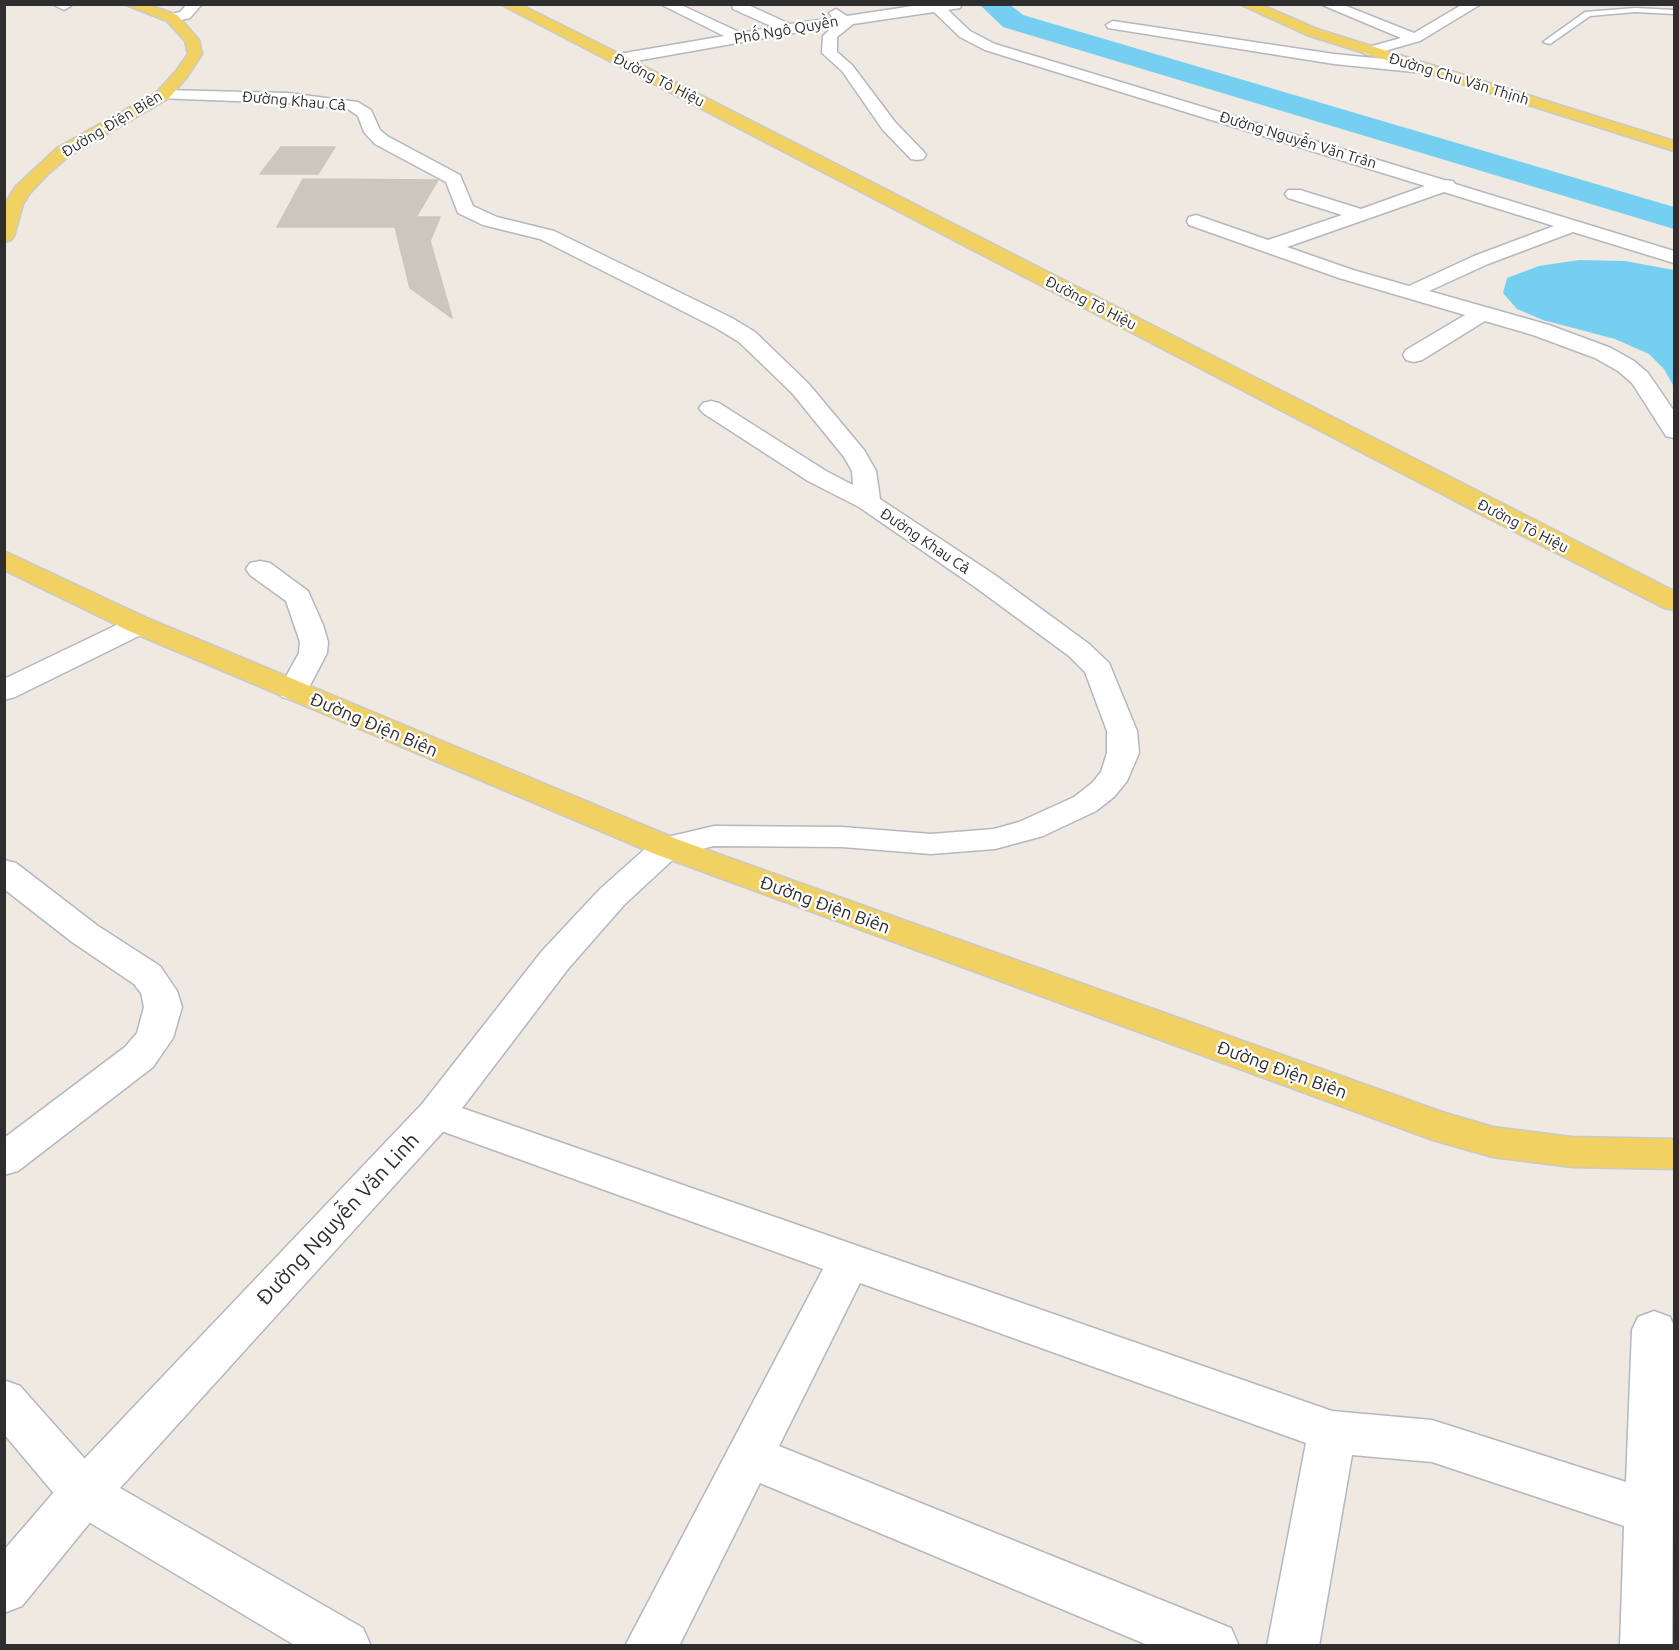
<!DOCTYPE html>
<meta charset="utf-8">
<style>
body{margin:0}
#map{position:relative;width:1679px;height:1650px;overflow:hidden;background:#efe9e1;font-family:Ubuntu,sans-serif}
canvas{display:block}
.frame{position:absolute;inset:0;border:6px solid #2e2e2e;pointer-events:none}
</style>
<div id="map">
<canvas width="1679" height="1650"></canvas>
<div class="frame"></div>
</div>
<script>
const ctx = document.querySelector('canvas').getContext('2d');
ctx.lineJoin = 'round';
function fillPath(path, color) { ctx.fillStyle = color; ctx.fill(path, 'evenodd'); }
const shape = rows => new Path2D(rows.map(r => 'M' + r).join(''));
function strokePath(path, color, width, dash) { ctx.strokeStyle = color; ctx.lineWidth = width; ctx.lineCap = dash ? 'butt' : 'round'; ctx.setLineDash(dash || []); ctx.stroke(path); }
function write(font, color, halo, rows, align = 'center') {
  ctx.font = font + ' Ubuntu,sans-serif'; ctx.lineWidth = 4.5; ctx.setLineDash([]); ctx.textBaseline = 'middle'; ctx.strokeStyle = halo; ctx.fillStyle = color; for (const [text, x, y, turn = 0] of rows) {
    ctx.save(); ctx.translate(x, y); ctx.rotate((+turn || 0) * Math.PI / 180); ctx.textAlign = isNaN(turn) ? turn : align; if (halo) ctx.strokeText(text, 0, 0); ctx.fillText(text, 0, 0); ctx.restore();
  }
}
const water = shape([
 [1579,260,1625,261,1674,270,1674,387,1664,369,1649,354,1615,339,1543,320,1517,309,1503,293,1507,278,1539,266]
]);
const river = shape([
 [979,4,1009,4,1023,15,1674,207,1674,229,1003,27,979,4]
]);
const building = shape([
 [281,147,335,147,318,174,260,174,281,147],
 [303,179,438,180,416,217,440,217,430,241,452,318,410,288,395,227,277,227,303,179]
]);
const lane = shape([
 [1635,8,1674,10,1674,14,1635,12,1590,16,1550,44,1543,42,1585,12,1635,8]
]);
const street = shape([
 [52,4,70,4,71,6,64,10,52,4],
 [187,4,202,4,190,18,172,22,167,21,165,18,167,15,180,12,187,4],
 [660,4,679,4,741,33,773,27,733,9,732,4,746,4,790,24,833,18,829,13,836,9,847,16,926,4,962,4,960,8,948,10,970,31,995,44,1444,180,1453,181,1455,184,1674,251,1674,263,1573,232,1488,264,1429,291,1549,325,1611,348,1634,361,1648,373,1674,411,1674,438,1666,436,1632,383,1618,371,1595,358,1533,335,1485,321,1422,360,1414,362,1406,360,1403,355,1406,350,1465,315,1339,278,1189,225,1187,221,1189,217,1196,215,1268,240,1342,215,1288,198,1285,194,1288,190,1300,190,1361,209,1425,186,985,50,960,37,934,12,853,24,837,37,837,52,852,65,895,122,923,151,926,155,923,159,917,160,911,159,883,130,842,71,822,53,823,36,833,26,619,64,614,62,611,59,619,54,724,36,660,4],
 [1444,192,1554,226,1474,256,1409,286,1353,270,1287,247,1444,192],
 [1320,4,1341,4,1414,33,1463,4,1481,4,1420,41,1370,55,1365,54,1363,51,1365,48,1401,38,1320,4],
 [1113,21,1334,54,1424,63,1432,68,1424,73,1334,64,1108,28,1106,25,1113,21],
 [163,90,287,93,358,102,371,110,380,130,387,136,460,175,473,206,497,217,554,231,732,318,755,332,808,383,864,450,876,471,880,499,995,575,1089,644,1109,663,1137,731,1139,753,1127,781,1114,797,1096,811,1043,836,995,849,931,854,842,847,714,846,667,857,655,854,650,847,655,840,714,826,842,827,931,834,994,829,1019,822,1074,797,1092,783,1101,772,1107,753,1107,731,1085,672,1069,656,975,587,859,507,808,481,703,413,699,408,703,403,711,401,719,403,826,471,853,485,852,471,844,457,792,393,739,342,716,328,540,239,483,225,458,213,446,182,375,144,364,132,358,116,348,109,287,103,157,98,155,95,157,92,163,90],
 [260,561,270,563,308,591,323,625,328,642,327,653,304,697,293,700,282,697,278,691,299,653,300,642,286,601,250,575,246,569,250,563,260,561],
 [139,617,149,619,153,625,149,631,15,697,4,700,4,679,129,619,139,617],
 [4,860,16,863,98,926,160,966,177,991,182,1007,173,1038,153,1067,18,1171,4,1175,4,1138,125,1047,137,1033,144,1007,141,993,134,984,72,942,4,889,4,860],
 [436,1099,1332,1411,1432,1420,1626,1482,1632,1330,1638,1317,1654,1311,1670,1317,1674,1326,1672,1646,1620,1646,1624,1526,1432,1462,1352,1455,1319,1646,1267,1646,1306,1443,860,1283,779,1446,1231,1628,1239,1646,1150,1646,760,1483,679,1646,625,1646,823,1269,422,1124,416,1114,422,1104,436,1099],
 [4,1380,20,1386,101,1477,363,1628,371,1646,296,1646,67,1509,4,1434,4,1380]
]);
const secondary = shape([
 [667,837,679,840,684,847,679,854,624,905,568,969,450,1124,101,1509,22,1606,4,1613,4,1550,67,1477,422,1104,542,951,600,889,655,840,667,837]
]);
const primary = shape([
 [124,4,146,4,177,15,199,40,202,54,187,77,169,98,69,156,49,173,30,193,23,204,14,236,11,240,4,242,4,205,16,186,57,148,157,92,176,71,188,54,185,41,167,21,124,4],
 [500,4,519,4,624,56,1674,591,1674,610,1664,608,1488,518,500,4],
 [1239,4,1259,4,1317,29,1674,141,1674,151,1307,35,1239,4],
 [4,551,149,619,679,840,1442,1112,1493,1127,1572,1137,1674,1139,1674,1169,1572,1167,1493,1157,1433,1140,655,854,129,631,4,570,4,551]
]);
const farStreetnames = [
 ["Phố Ngô Quyền",786,30,-10],
 ["Đường Chu Văn Thịnh",1459,79,17],
 ["Đường Tô Hiệu",659,80,27],
 ["Đường Khau Cả",294,101,5],
 ["Đường Điện Biên",112,124,-31],
 ["Đường Nguyễn Văn Trân",1298,140,17],
 ["Đường Tô Hiệu",1091,303,27],
 ["Đường Tô Hiệu",1523,526,27],
 ["Đường Khau Cả",925,541,34]
];
const streetNames = [
 ["Đường Điện Biên",374,725,23],
 ["Đường Điện Biên",825,905,20],
 ["Đường Điện Biên",1282,1070,20]
];
const nearStreetnames = [
 ["Đường Nguyễn Văn Linh",338,1219,-47]
];
fillPath(water, '#75cff0');
fillPath(river, '#75cff0');
fillPath(building, '#cbc7bf');
strokePath(building, '#cbc5ba', 1.5);
strokePath(lane, '#b4b7c1', 3);
strokePath(street, '#b4b7c1', 3);
strokePath(secondary, '#b4b7c1', 3);
strokePath(primary, '#c9c9c9', 3);
fillPath(lane, '#fff');
fillPath(street, '#fff');
fillPath(secondary, '#fff');
fillPath(primary, '#f2d163');
write('15px', '#2e2e2e', '#fff', farStreetnames);
write('18px', '#2e2e2e', '#fff', streetNames);
write('21px', '#2e2e2e', '#fff', nearStreetnames);
</script>
